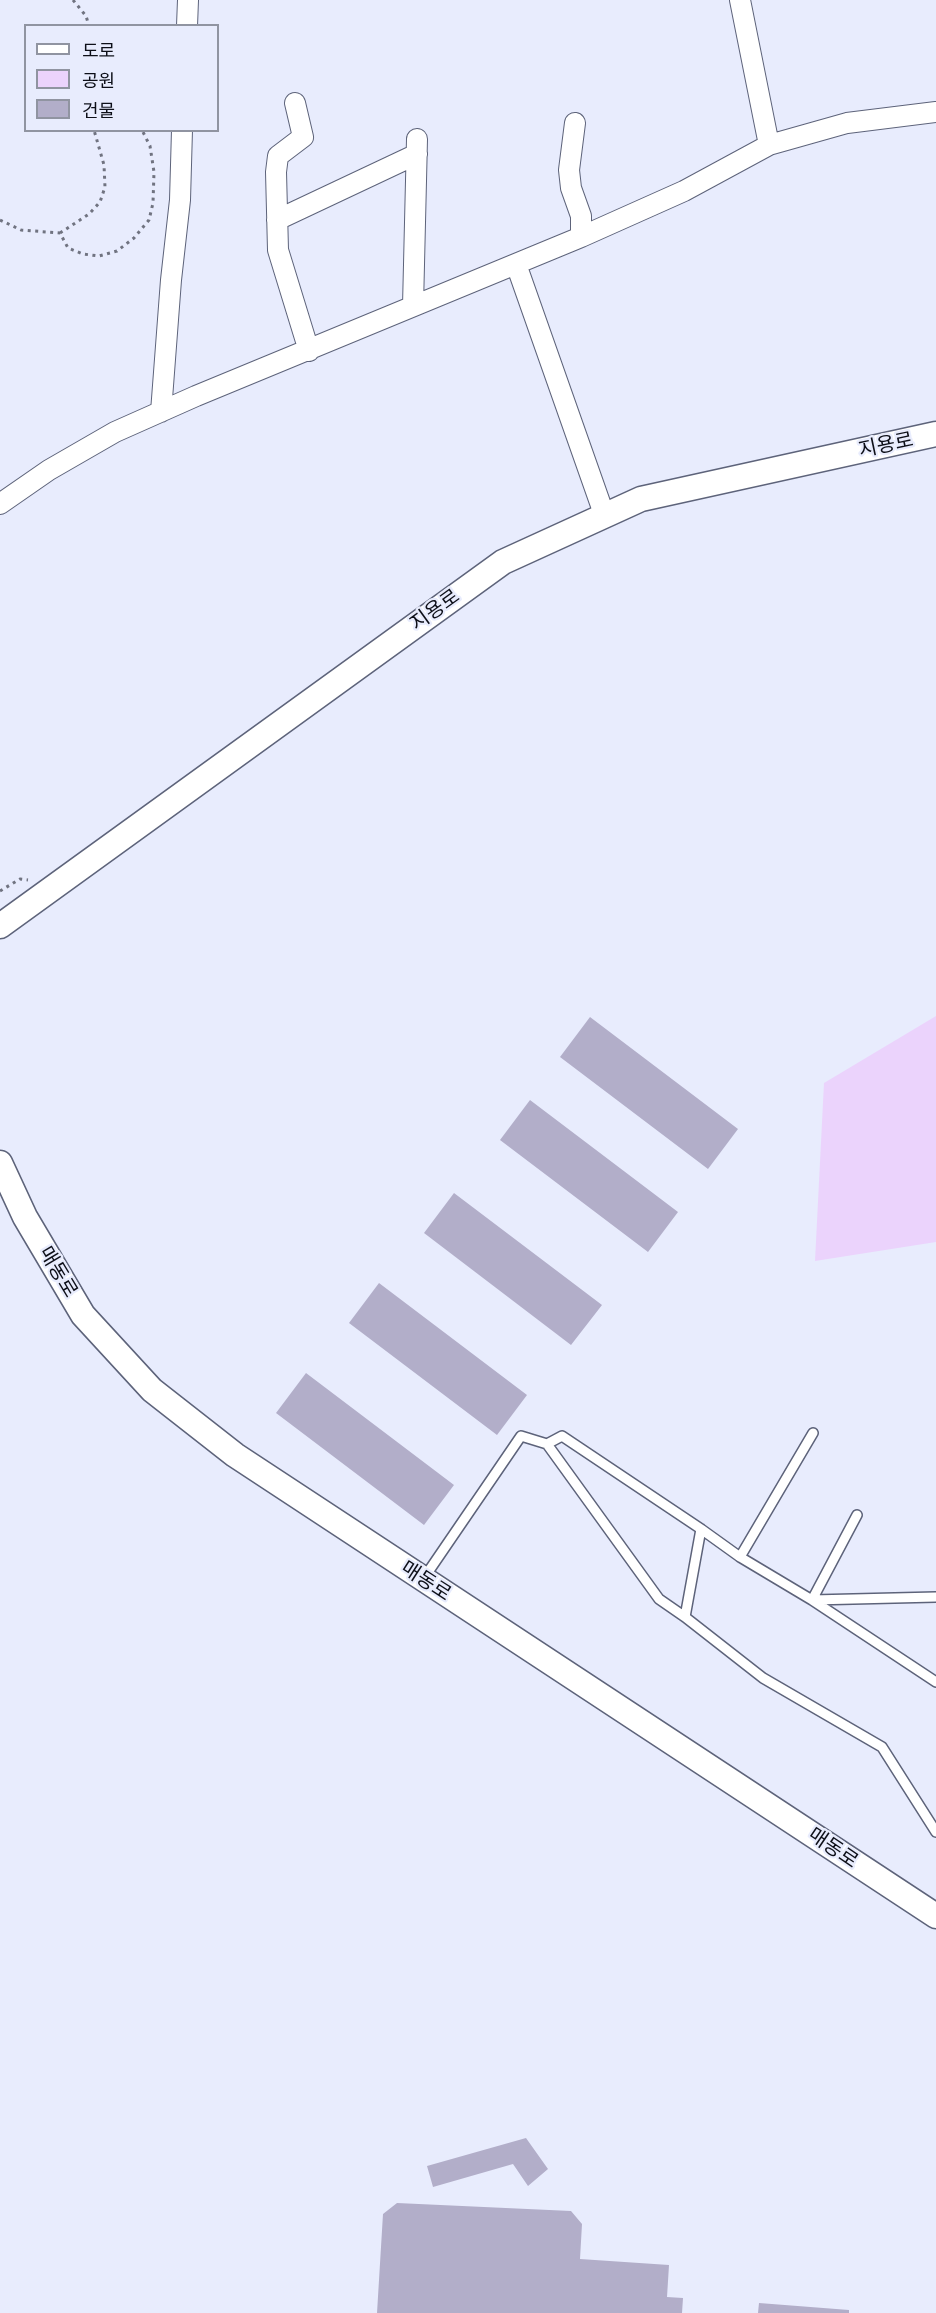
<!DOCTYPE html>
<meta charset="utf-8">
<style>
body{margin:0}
#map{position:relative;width:936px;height:2313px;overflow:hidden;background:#e8ecfd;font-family:"Playfair Display","Noto Sans KR",serif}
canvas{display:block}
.legend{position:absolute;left:24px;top:24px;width:195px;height:108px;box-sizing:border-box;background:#e8ecfd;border:2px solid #9094a1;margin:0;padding:8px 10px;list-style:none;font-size:18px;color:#0d0f18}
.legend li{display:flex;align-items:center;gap:12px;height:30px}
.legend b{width:30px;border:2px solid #9094a1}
</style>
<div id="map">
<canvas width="936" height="2313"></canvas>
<ul class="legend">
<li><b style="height:8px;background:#fff"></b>도로</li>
<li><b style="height:16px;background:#ebd3fc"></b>공원</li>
<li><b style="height:16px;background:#b2aec9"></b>건물</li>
</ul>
</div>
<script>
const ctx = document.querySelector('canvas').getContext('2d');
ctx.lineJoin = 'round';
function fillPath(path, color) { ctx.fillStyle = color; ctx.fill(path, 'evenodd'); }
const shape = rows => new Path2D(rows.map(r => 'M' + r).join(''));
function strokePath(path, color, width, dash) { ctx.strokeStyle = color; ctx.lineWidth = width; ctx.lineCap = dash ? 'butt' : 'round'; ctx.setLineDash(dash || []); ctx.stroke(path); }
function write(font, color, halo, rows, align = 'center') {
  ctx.font = font + ' "Playfair Display","Noto Sans KR",serif'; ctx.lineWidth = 4.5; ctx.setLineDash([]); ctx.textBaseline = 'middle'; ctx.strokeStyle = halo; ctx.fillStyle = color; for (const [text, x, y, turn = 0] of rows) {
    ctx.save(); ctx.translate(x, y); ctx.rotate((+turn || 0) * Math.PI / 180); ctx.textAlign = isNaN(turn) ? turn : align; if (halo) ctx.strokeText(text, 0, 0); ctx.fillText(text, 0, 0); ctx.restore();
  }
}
const green = shape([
 [936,1016,936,1242,815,1261,824,1083]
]);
const building = shape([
 [590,1017,738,1129,708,1169,560,1057],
 [530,1100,678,1212,648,1252,500,1140],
 [454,1193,602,1305,571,1345,424,1233],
 [379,1283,527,1395,497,1435,349,1323],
 [306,1373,454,1485,424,1525,276,1413],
 [526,2138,548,2169,528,2186,513,2164,433,2187,427,2166],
 [397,2203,571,2211,582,2224,580,2259,669,2265,667,2297,683,2298,682,2313,377,2313,383,2214],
 [759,2303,849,2310,849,2313,758,2313]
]);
const path = shape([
 [73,0,86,16,89,26],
 [0,220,21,230,60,233,68,248,83,254,99,256,117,251,134,238,149,220,153,203,154,172,150,146,142,130],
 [60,233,89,214,100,202,105,187,104,165,94,130],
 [0,891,20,879,28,880]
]);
const service = shape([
 [547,1444,562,1436,701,1529,740,1557,812,1600,936,1597],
 [857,1515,812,1600,936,1682],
 [740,1557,813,1433],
 [424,1578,521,1436,547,1444,659,1599,685,1617,763,1678,882,1747,936,1832],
 [685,1617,701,1529]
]);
const minor = shape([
 [740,0,769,145],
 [187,26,188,0],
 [295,103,303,137,278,156,276,172,278,250,309,351],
 [575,123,569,170,571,188,581,216,581,237],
 [277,220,417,154],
 [516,264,604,514],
 [413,306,417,139],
 [161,412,171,280,180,200,182,130],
 [0,504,49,470,115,432,196,396,581,237,684,191,769,145,847,123,936,112]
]);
const tertiary = shape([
 [0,926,503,562,641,499,936,434],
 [0,1163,25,1217,83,1315,152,1390,235,1455,936,1916]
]);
const streetNames = [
 ["지용로",886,445,-12],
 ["지용로",435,610,-36],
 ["매동로",58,1272,59],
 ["매동로",426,1581,33],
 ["매동로",833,1848,34]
];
fillPath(green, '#ebd3fc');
fillPath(building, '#b2aec9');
strokePath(service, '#5d637a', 12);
strokePath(minor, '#5d637a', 22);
strokePath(tertiary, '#5d637a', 27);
strokePath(path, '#707380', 3, [3, 4.5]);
strokePath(service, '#fff', 9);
strokePath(minor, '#fff', 20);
strokePath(tertiary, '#fff', 24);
write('20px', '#0d0f18', '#e8ecfd', streetNames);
</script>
